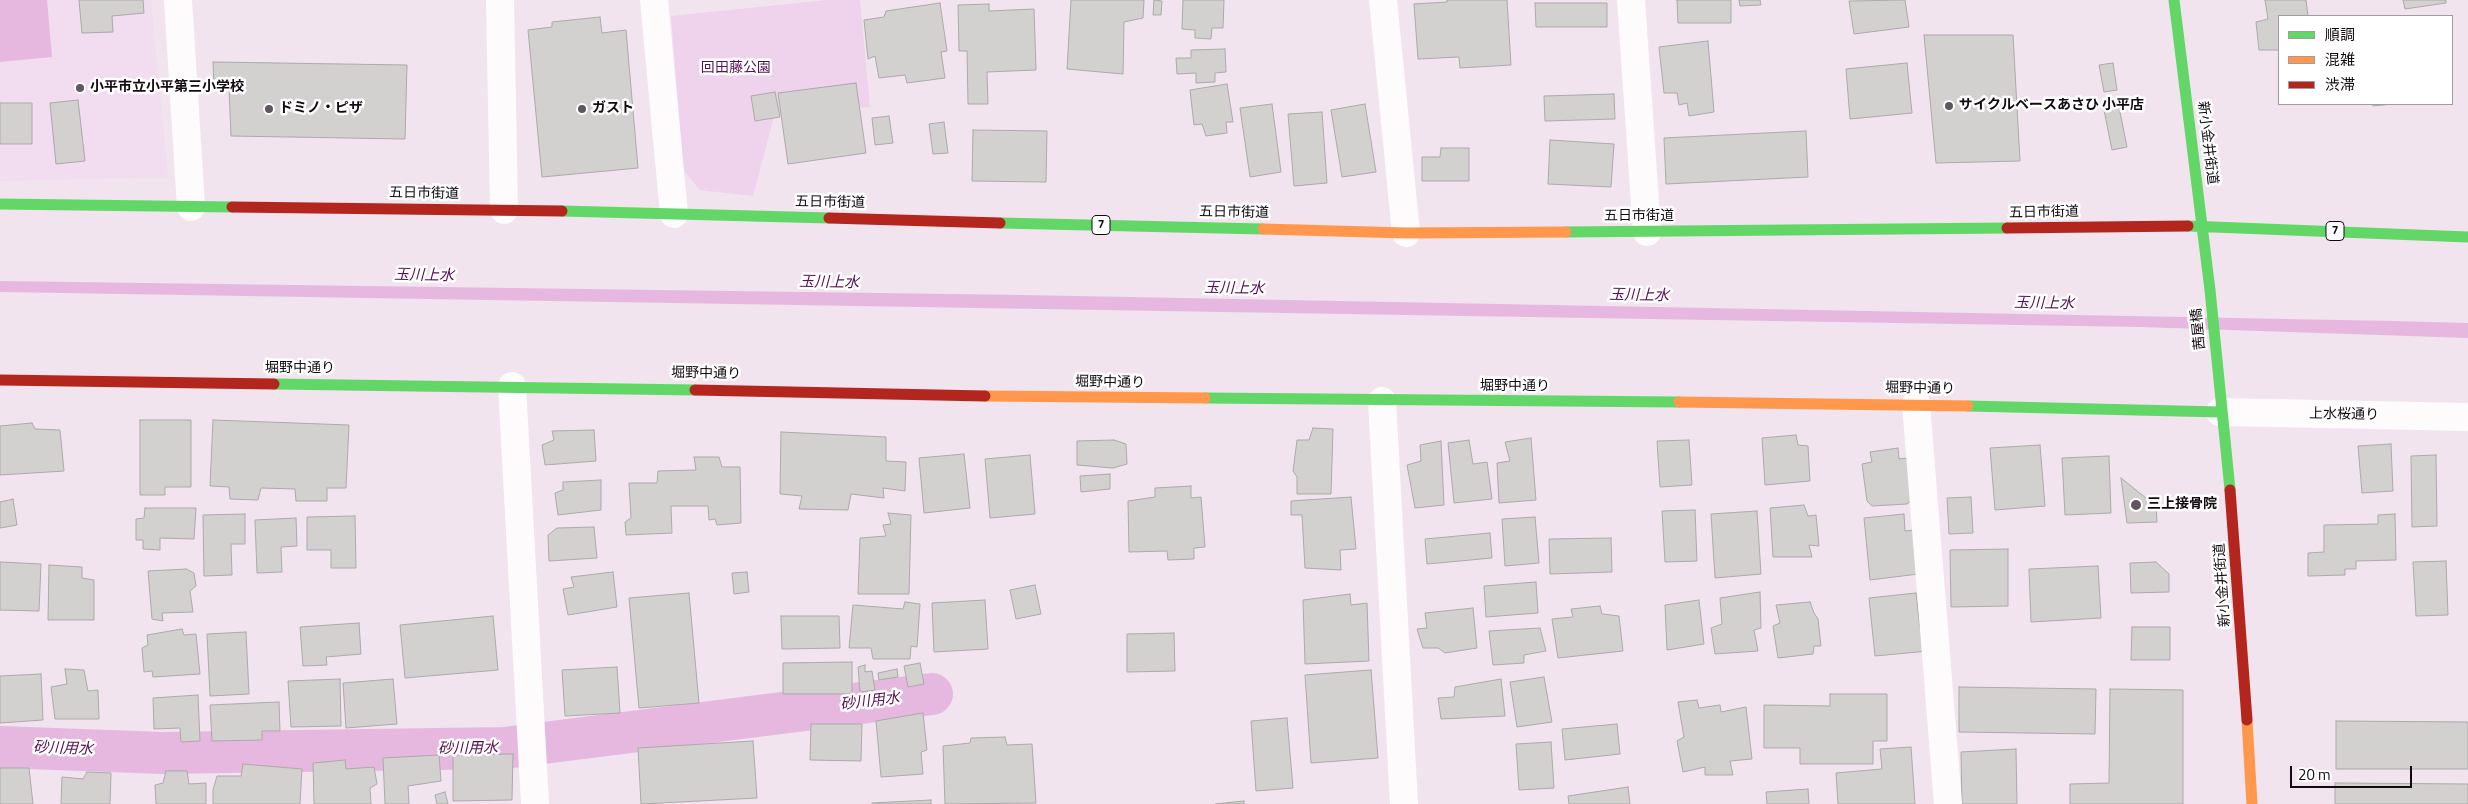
<!DOCTYPE html>
<meta charset="utf-8">
<style>
body{margin:0}
#map{position:relative;width:2468px;height:804px;overflow:hidden;background:#f1e4ee;font-family:"Titillium Web","Noto Sans JP",sans-serif}
canvas{display:block}
.legend{position:absolute;left:2278px;top:15px;width:175px;height:90px;box-sizing:border-box;background:#fff;border:1px solid #a09da0;margin:0;padding:6px 9px;list-style:none;font-size:15px;color:#120a11}
.legend li{display:flex;align-items:center;gap:10px;height:25px}
.legend b{width:25px;border:1px solid #a09da0}
.scale{position:absolute;left:2290px;top:766px;width:122px;height:22px;box-sizing:border-box;border:2px solid #120a11;border-top:0;padding-left:6px;font-size:15px;line-height:18px;white-space:nowrap;color:#120a11;-webkit-text-stroke:4px #fff;paint-order:stroke}
</style>
<div id="map">
<canvas width="2468" height="804"></canvas>
<ul class="legend">
<li><b style="height:6px;background:#63d668"></b>順調</li>
<li><b style="height:6px;background:#ff974d"></b>混雑</li>
<li><b style="height:6px;background:#b3261e"></b>渋滞</li>
</ul>
<div class="scale">20 m</div>
</div>
<script>
const ctx = document.querySelector('canvas').getContext('2d');
ctx.lineJoin = 'round';
function fillPath(path, color) { ctx.fillStyle = color; ctx.fill(path, 'evenodd'); }
const shape = rows => new Path2D(rows.map(r => 'M' + r).join(''));
function strokePath(path, color, width, dash) { ctx.strokeStyle = color; ctx.lineWidth = width; ctx.lineCap = dash ? 'butt' : 'round'; ctx.setLineDash(dash || []); ctx.stroke(path); }
function write(font, color, halo, rows, align = 'center') {
  ctx.font = font + ' "Titillium Web","Noto Sans JP",sans-serif'; ctx.lineWidth = 5; ctx.setLineDash([]); ctx.textBaseline = 'middle'; ctx.strokeStyle = halo; ctx.fillStyle = color; for (const [text, x, y, turn = 0] of rows) {
    ctx.save(); ctx.translate(x, y); ctx.rotate((+turn || 0) * Math.PI / 180); ctx.textAlign = isNaN(turn) ? turn : align; if (halo) ctx.strokeText(text, 0, 0); ctx.fillText(text, 0, 0); ctx.restore();
  }
}
const built = shape([
 [0,0,151,0,168,177,0,181]
]);
const green = shape([
 [827,0,860,0,870,107,775,113,753,196,700,190,683,170,671,16]
]);
const water = shape([
 [0,0,47,0,52,57,0,62],
 [0,281,1024,295,2393,321,2468,323,2468,338,2140,327,0,292]
]);
const canal = shape([
 [0,747,163,753,504,748,932,694]
]);
const building = shape([
 [79,0,143,0,144,13,112,16,113,32,82,33,79,0],
 [1071,0,1144,0,1143,18,1124,22,1123,74,1067,69,1071,0],
 [1154,0,1162,1,1161,15,1153,15,1154,0],
 [1183,0,1224,0,1223,28,1212,28,1211,39,1195,38,1195,30,1182,29,1183,0],
 [1447,0,1507,0,1511,65,1460,68,1459,57,1418,59,1414,4,1447,2,1447,0],
 [1677,0,1731,0,1731,23,1678,23,1677,0],
 [1739,0,1760,0,1761,5,1740,6,1739,0],
 [1905,0,1909,27,1854,34,1849,1,1905,0],
 [2265,0,2306,0,2308,16,2279,16,2279,50,2259,50,2256,22,2268,19,2265,0],
 [2403,0,2446,0,2446,3,2405,9,2403,0],
 [940,3,947,51,941,52,945,78,907,83,905,75,879,78,875,56,868,59,864,20,884,17,886,11,940,3],
 [1535,3,1607,3,1607,27,1536,27,1535,3],
 [989,4,989,11,1034,9,1036,70,987,72,988,104,968,104,967,51,959,51,958,5,989,4],
 [600,17,602,33,626,30,638,168,542,177,528,30,552,27,552,22,600,17],
 [1924,35,2013,35,2020,161,1936,163,1924,35],
 [1708,41,1714,112,1689,116,1687,103,1679,105,1677,93,1664,93,1659,47,1708,41],
 [1225,49,1226,72,1215,73,1215,82,1196,83,1196,73,1177,74,1176,58,1191,58,1191,50,1225,49],
 [213,62,407,65,405,139,231,136,229,87,214,87,213,62],
 [1907,63,1912,113,1850,119,1846,69,1907,63],
 [2113,63,2117,90,2104,92,2099,65,2113,63],
 [856,83,866,153,788,164,778,93,856,83],
 [1227,84,1233,122,1226,122,1227,133,1206,136,1202,124,1194,125,1190,90,1227,84],
 [775,92,780,117,755,121,751,96,775,92],
 [1614,94,1615,119,1545,121,1544,96,1614,94],
 [78,100,85,161,56,164,50,103,78,100],
 [0,103,32,103,32,144,0,144,0,103],
 [1272,104,1281,172,1250,177,1240,108,1272,104],
 [1365,104,1376,172,1342,177,1331,110,1365,104],
 [2372,104,2393,104,2373,106,2372,104],
 [2119,107,2127,147,2112,150,2104,110,2119,107],
 [1322,112,1327,183,1294,186,1288,114,1322,112],
 [889,116,893,143,875,145,872,118,889,116],
 [944,122,948,153,933,154,929,124,944,122],
 [973,130,1047,131,1046,182,972,181,973,130],
 [1806,131,1808,177,1666,184,1664,138,1806,131],
 [1550,140,1614,144,1611,187,1548,184,1550,140],
 [1441,148,1469,148,1469,181,1422,181,1422,157,1440,157,1441,148],
 [140,420,191,420,191,487,165,487,165,495,140,495,140,420],
 [213,420,349,425,346,488,327,488,327,501,296,501,295,489,261,488,258,500,230,499,229,487,210,486,213,420],
 [32,423,35,429,60,430,64,471,0,475,0,426,32,423],
 [1313,428,1333,429,1331,494,1297,494,1297,477,1293,471,1297,440,1309,440,1313,428],
 [594,430,596,461,545,465,542,445,554,440,552,431,594,430],
 [781,432,886,437,886,461,906,462,905,491,883,488,884,498,851,494,848,510,799,509,802,496,780,494,781,432],
 [1796,435,1798,445,1808,446,1810,481,1765,485,1762,438,1796,435],
 [1531,438,1536,500,1499,503,1497,463,1510,461,1505,442,1531,438],
 [1114,440,1126,444,1127,464,1113,468,1077,465,1077,441,1114,440],
 [1469,440,1473,464,1487,462,1492,499,1454,503,1448,443,1469,440],
 [1689,440,1692,485,1660,487,1657,441,1689,440],
 [1441,441,1444,505,1415,508,1407,465,1421,461,1420,445,1441,441],
 [2391,444,2393,491,2362,493,2358,446,2391,444],
 [2040,445,2045,506,1995,510,1990,448,2040,445],
 [1898,448,1899,459,1908,458,1913,499,1907,504,1872,506,1867,501,1862,464,1872,462,1870,452,1898,448],
 [964,454,970,508,924,513,919,458,964,454],
 [1030,455,1035,514,990,518,985,459,1030,455],
 [2436,455,2437,526,2412,527,2411,456,2436,455],
 [2109,456,2111,513,2065,515,2062,458,2109,456],
 [694,457,719,457,722,467,740,467,741,523,717,525,715,519,709,520,708,506,671,506,672,533,626,535,625,522,631,518,629,483,657,483,658,471,696,470,694,457],
 [1110,474,1110,489,1081,492,1080,476,1110,474],
 [2121,478,2156,506,2157,522,2127,523,2121,478],
 [601,480,601,510,558,515,555,493,563,490,563,482,601,480],
 [1191,486,1191,498,1201,497,1205,547,1194,548,1194,559,1168,560,1167,551,1129,552,1128,501,1155,497,1155,488,1191,486],
 [1351,497,1356,549,1340,550,1341,570,1305,568,1302,515,1291,515,1291,501,1351,497],
 [1971,497,1973,533,1949,534,1947,498,1971,497],
 [13,499,17,525,0,528,0,502,13,499],
 [1804,505,1808,516,1816,515,1819,546,1809,545,1812,557,1773,557,1770,508,1804,505],
 [145,508,196,508,194,539,160,538,160,550,143,549,143,540,136,540,136,519,144,518,145,508],
 [1695,510,1697,561,1665,562,1662,511,1695,510],
 [1757,511,1761,574,1715,578,1711,514,1757,511],
 [888,513,911,515,909,594,858,594,860,538,886,536,883,525,891,524,888,513],
 [245,514,245,544,231,544,232,575,204,576,203,515,245,514],
 [1904,514,1905,531,1914,530,1918,574,1870,580,1864,518,1904,514],
 [2395,514,2396,560,2356,561,2356,569,2345,569,2345,575,2308,576,2308,553,2324,552,2324,525,2378,524,2378,515,2395,514],
 [355,516,356,568,331,568,331,550,307,550,307,517,355,516],
 [1535,517,1539,563,1505,566,1502,519,1535,517],
 [296,518,297,546,281,547,282,572,257,573,255,520,296,518],
 [594,527,597,558,549,561,548,535,557,528,594,527],
 [1490,533,1492,558,1427,564,1425,539,1490,533],
 [1611,538,1612,572,1550,574,1549,539,1611,538],
 [2008,549,2008,606,1951,607,1950,550,2008,549],
 [2446,561,2448,615,2416,616,2413,562,2446,561],
 [0,562,41,564,39,611,0,610,0,562],
 [2156,562,2169,574,2169,592,2131,593,2130,563,2156,562],
 [49,565,82,567,82,578,94,580,94,620,48,620,49,565],
 [2098,566,2101,618,2031,622,2029,569,2098,566],
 [186,569,194,573,196,586,190,591,193,612,162,613,163,621,152,619,148,571,186,569],
 [613,572,617,607,568,615,563,589,574,587,571,577,613,572],
 [747,572,749,592,734,594,732,573,747,572],
 [1536,582,1538,613,1486,617,1484,586,1536,582],
 [1035,585,1041,614,1016,619,1010,590,1035,585],
 [1760,592,1761,628,1754,630,1758,651,1715,654,1711,628,1722,624,1720,598,1760,592],
 [689,593,699,703,639,708,629,598,689,593],
 [1916,593,1920,628,1925,627,1928,651,1875,656,1869,598,1916,593],
 [1350,594,1351,605,1367,603,1369,661,1305,664,1303,600,1350,594],
 [985,600,988,649,934,652,932,603,985,600],
 [1699,600,1704,644,1667,650,1665,605,1699,600],
 [905,602,920,604,917,647,911,646,910,659,873,659,871,648,849,648,853,605,903,609,905,602],
 [1810,602,1814,613,1818,619,1821,646,1814,646,1813,654,1778,658,1773,626,1780,623,1776,605,1810,602],
 [1600,606,1602,614,1619,616,1623,651,1558,658,1552,619,1573,617,1571,609,1600,606],
 [1473,608,1477,648,1445,653,1438,648,1423,648,1417,629,1427,628,1425,613,1473,608],
 [493,616,498,670,405,678,400,625,493,616],
 [781,616,839,616,840,648,782,649,781,616],
 [359,623,361,654,326,657,327,665,303,666,300,627,359,623],
 [2132,627,2170,627,2170,660,2131,660,2132,627],
 [1540,628,1546,651,1524,655,1524,663,1493,665,1489,631,1540,628],
 [182,629,184,635,196,634,200,674,153,677,152,671,144,672,142,648,148,645,147,635,182,629],
 [246,632,249,694,210,696,207,634,246,632],
 [1174,633,1175,671,1127,672,1127,634,1174,633],
 [852,662,852,694,783,694,783,663,852,662],
 [920,663,924,684,908,687,904,666,920,663],
 [865,665,865,672,872,671,875,690,860,692,858,667,865,665],
 [617,667,620,713,565,716,562,670,617,667],
 [65,669,84,670,88,691,98,690,99,719,55,719,51,687,67,684,65,669],
 [897,669,898,677,879,680,878,673,897,669],
 [1371,670,1378,758,1311,763,1305,675,1371,670],
 [41,674,43,720,0,723,0,676,41,674],
 [1544,677,1552,722,1517,727,1510,682,1544,677],
 [340,679,341,726,291,727,288,681,340,679],
 [393,679,397,724,346,728,343,683,393,679],
 [1501,679,1505,716,1441,719,1438,698,1454,697,1455,687,1501,679],
 [1959,687,2096,689,2095,734,1959,732,1959,687],
 [2110,689,2183,690,2183,804,2070,804,2070,784,2109,783,2110,689],
 [1830,694,1887,694,1887,741,1873,741,1873,764,1800,764,1800,748,1764,748,1764,705,1830,706,1830,694],
 [198,695,200,741,181,742,180,728,154,729,153,698,198,695],
 [1697,700,1699,708,1720,705,1721,712,1746,707,1752,759,1730,761,1733,775,1705,775,1705,767,1683,772,1677,741,1684,737,1678,702,1697,700],
 [279,702,280,731,262,731,262,740,212,741,210,705,279,702],
 [923,713,927,750,921,752,923,774,881,777,876,721,923,713],
 [1287,718,1293,788,1256,791,1251,721,1287,718],
 [2336,721,2468,722,2468,769,2336,769,2336,721],
 [811,724,862,724,861,761,810,760,811,724],
 [1617,724,1620,754,1565,760,1562,729,1617,724],
 [1005,737,1007,745,1032,744,1036,803,945,804,943,746,970,743,971,738,1005,737],
 [753,741,757,798,641,804,638,748,753,741],
 [1551,742,1554,788,1519,790,1516,744,1551,742],
 [1911,747,1915,804,1838,804,1836,773,1882,769,1880,749,1911,747],
 [2016,749,2017,804,1962,804,1961,752,2016,749],
 [513,754,512,800,453,801,453,755,513,754],
 [439,755,441,781,408,786,409,804,385,804,383,758,439,755],
 [345,760,346,769,374,767,377,784,370,788,371,804,314,804,313,763,345,760],
 [243,764,302,769,300,804,213,804,213,790,217,776,241,776,243,764],
 [0,768,29,768,33,804,0,804,0,768],
 [166,771,187,771,189,784,206,783,206,804,156,804,155,785,163,783,166,771],
 [87,772,111,773,110,804,61,804,62,777,83,779,87,772],
 [2335,783,2468,784,2468,804,2335,804,2335,783],
 [1628,787,1630,804,1569,804,1568,796,1628,787],
 [1808,789,1809,804,1767,804,1766,792,1808,789],
 [445,792,448,804,437,804,435,795,445,792],
 [931,800,931,804,872,804,872,803,931,800],
 [1244,801,1244,804,1215,804,1244,801]
]);
const street = shape([
 [178,0,191,207],
 [500,0,504,210],
 [654,0,674,214],
 [1383,0,1406,233],
 [1631,0,1647,232],
 [512,386,535,804],
 [1382,401,1404,804],
 [1916,404,1948,804],
 [2220,412,2468,417]
]);
const fast = shape([
 [2174,0,2210,290,2230,490],
 [0,204,232,207],
 [562,211,829,218],
 [1000,223,1263,229],
 [2188,226,2468,237],
 [1566,232,2007,228],
 [274,384,695,390],
 [1205,398,1679,402],
 [1968,406,2220,412]
]);
const slow = shape([
 [1263,229,1406,233,1566,232],
 [985,396,1205,398],
 [1679,402,1968,406],
 [2247,720,2252,804]
]);
const jam = shape([
 [232,207,562,211],
 [829,218,1000,223],
 [2007,228,2188,226],
 [0,380,274,384],
 [695,390,985,396],
 [2230,490,2247,720]
]);
const markers = [
 [80,88,5,"#60565e"],
 [1949,106,5,"#60565e"],
 [269,109,5,"#60565e"],
 [582,109,5,"#60565e"],
 [2136,505,6,"#60565e"]
];
const shields = [
 [1101,225,18],
 [2335,231,18]
];
const shieldNames = [
 ["7",1101,225],
 ["7",2335,231]
];
const parkNames = [
 ["回田藤公園",736,69]
];
const poiNames = [
 ["小平市立小平第三小学校",90,88],
 ["サイクルベースあさひ 小平店",1959,106],
 ["ドミノ・ピザ",279,109],
 ["ガスト",592,109],
 ["三上接骨院",2147,505]
];
const streetNames = [
 ["新小金井街道",2207,143,83],
 ["五日市街道",424,194,1],
 ["五日市街道",830,203,1],
 ["五日市街道",1234,213,1],
 ["五日市街道",2044,213,-1],
 ["五日市街道",1639,217],
 ["茜屋橋",2199,329,-96],
 ["堀野中通り",300,369],
 ["堀野中通り",706,374,1],
 ["堀野中通り",1110,383,1],
 ["堀野中通り",1515,387],
 ["堀野中通り",1920,389,1],
 ["上水桜通り",2344,415,1],
 ["新小金井街道",2223,585,-94]
];
const waterNames = [
 ["玉川上水",424,276,1],
 ["玉川上水",829,283,1],
 ["玉川上水",1234,289,1],
 ["玉川上水",1639,296,1],
 ["玉川上水",2044,304,1],
 ["砂川用水",870,702,-7],
 ["砂川用水",63,749,2],
 ["砂川用水",468,749,-1]
];
fillPath(built, '#f2dcef');
fillPath(green, '#efd2eb');
fillPath(water, '#e6b8e0');
strokePath(canal, '#e6b8e0', 42);
fillPath(building, '#d3d0d0');
strokePath(building, '#aba9a9', 1);
strokePath(street, '#fdfbfc', 28);
strokePath(fast, '#63d668', 11);
strokePath(slow, '#ff974d', 11);
strokePath(jam, '#b3261e', 11);
for (const [x, y, r, color] of markers) { const dot = new Path2D(); dot.arc(x, y, r, 0, 2 * Math.PI); ctx.fillStyle = color; ctx.fill(dot); strokePath(dot, '#fff', 2); }
for (const [x, y, w] of shields) { const box = new Path2D(); box.roundRect(x - w / 2, y - 9.5, w, 19, 4); ctx.fillStyle = '#fff'; ctx.fill(box); strokePath(box, '#120a11', 1); }
write('bold 12px', '#120a11', null, shieldNames);
write('14px', '#581154', '#fff', parkNames);
write('bold 14px', '#120a11', '#fff', poiNames, 'left');
write('14px', '#120a11', '#fff', streetNames);
write('italic 15px', '#550e52', '#fff', waterNames);
</script>
